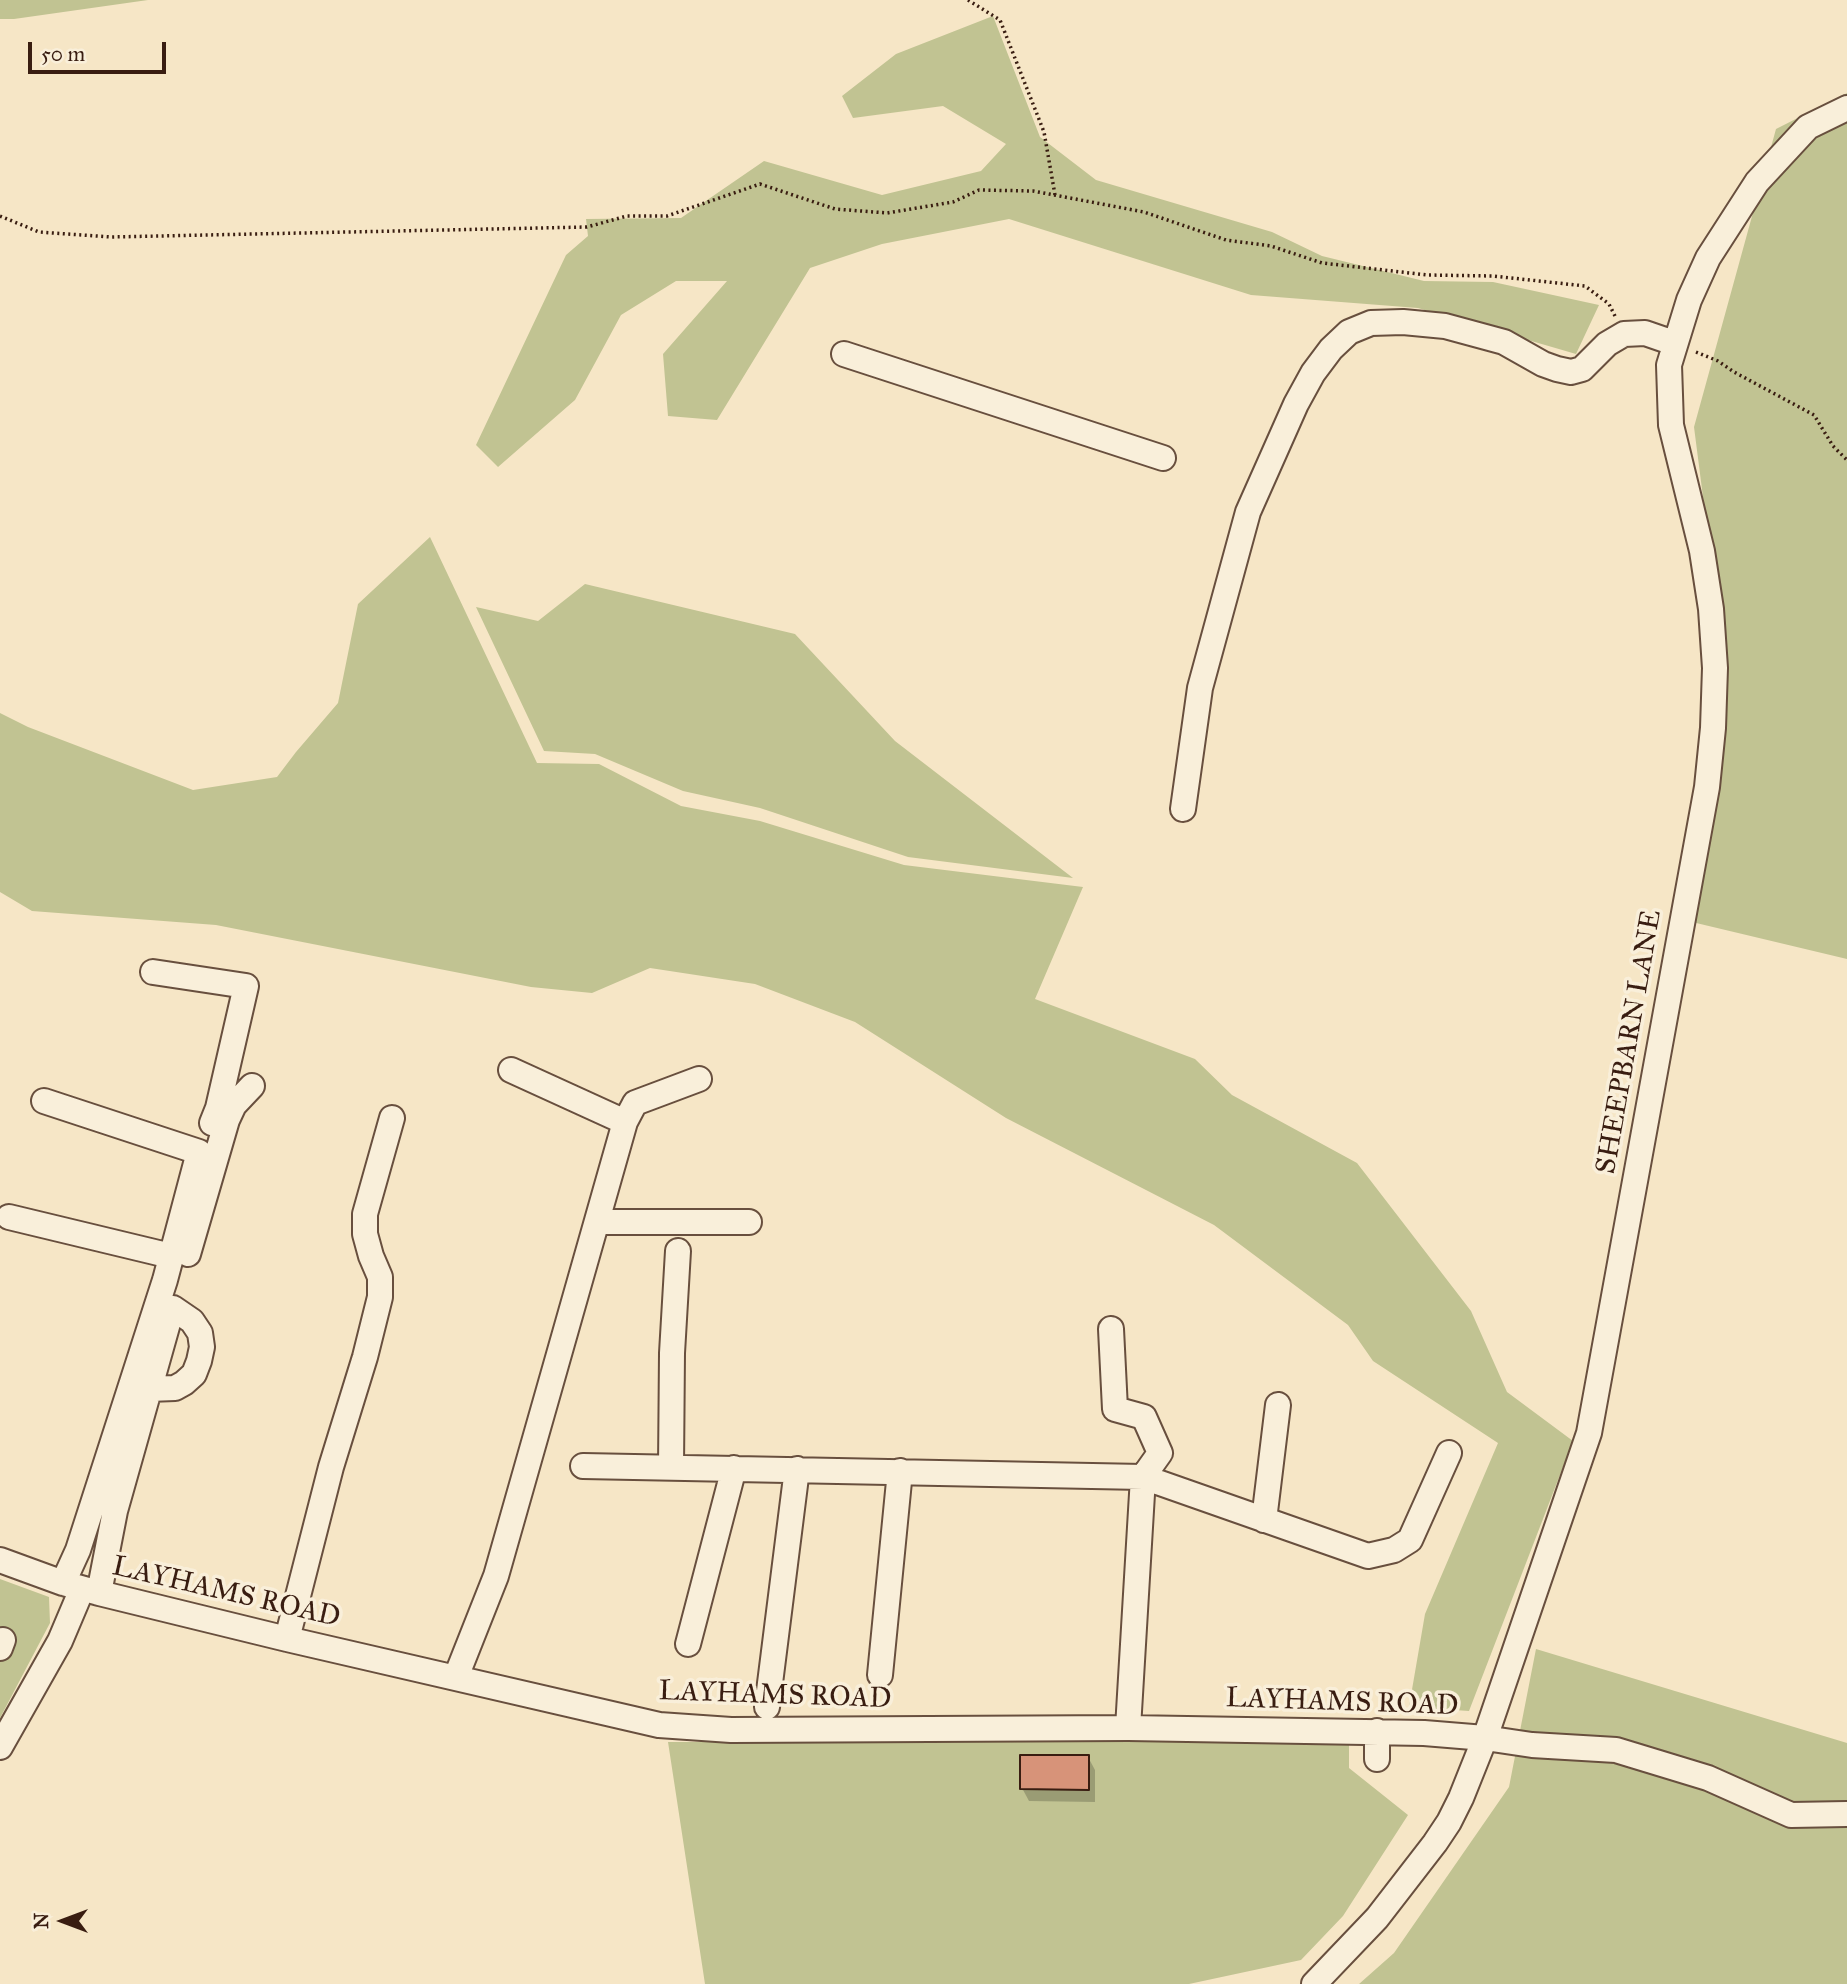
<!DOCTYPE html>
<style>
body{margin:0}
#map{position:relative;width:1847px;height:1984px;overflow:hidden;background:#f6e6c6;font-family:"IM FELL Great Primer",serif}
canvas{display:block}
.north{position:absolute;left:28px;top:1886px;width:70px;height:70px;-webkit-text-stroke:5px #f9efda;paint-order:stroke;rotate:270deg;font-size:19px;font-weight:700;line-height:28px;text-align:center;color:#391d11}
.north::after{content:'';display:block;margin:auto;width:24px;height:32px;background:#391d11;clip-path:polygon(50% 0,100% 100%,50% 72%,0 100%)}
.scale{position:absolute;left:28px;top:42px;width:138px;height:32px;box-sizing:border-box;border:4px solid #391d11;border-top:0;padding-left:9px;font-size:21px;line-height:24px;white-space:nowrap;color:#391d11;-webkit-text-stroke:5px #f9efda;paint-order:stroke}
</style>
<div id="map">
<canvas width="1847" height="1984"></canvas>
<div class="north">N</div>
<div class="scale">50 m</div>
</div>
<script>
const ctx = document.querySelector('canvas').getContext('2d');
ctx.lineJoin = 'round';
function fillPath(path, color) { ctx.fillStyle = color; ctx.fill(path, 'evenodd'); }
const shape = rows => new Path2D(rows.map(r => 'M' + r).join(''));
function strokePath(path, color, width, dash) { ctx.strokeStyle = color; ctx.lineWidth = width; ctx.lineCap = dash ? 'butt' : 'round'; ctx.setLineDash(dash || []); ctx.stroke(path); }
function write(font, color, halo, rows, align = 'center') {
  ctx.font = font + ' "IM FELL Great Primer",serif'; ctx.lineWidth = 7; ctx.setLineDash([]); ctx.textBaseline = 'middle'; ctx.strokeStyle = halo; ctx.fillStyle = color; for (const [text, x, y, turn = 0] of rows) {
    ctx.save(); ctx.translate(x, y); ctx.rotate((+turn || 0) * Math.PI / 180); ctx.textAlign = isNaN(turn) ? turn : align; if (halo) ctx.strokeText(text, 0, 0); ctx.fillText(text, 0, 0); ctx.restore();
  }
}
const green = shape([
 [0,0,148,0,14,19,0,19],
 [993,16,1040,137,1096,180,1272,232,1322,256,1424,281,1493,282,1599,305,1576,354,1418,308,1251,295,1009,219,882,244,810,268,717,420,668,416,663,354,727,281,676,281,621,315,575,400,498,467,476,445,566,255,588,236,586,219,681,218,764,161,882,195,981,171,1006,144,943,106,853,118,842,96,896,54],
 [1847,93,1847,959,1692,922,1725,668,1694,427,1776,129],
 [430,537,537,763,599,764,681,806,760,821,904,865,1083,887,1035,999,1195,1059,1232,1095,1357,1163,1471,1311,1507,1392,1573,1441,1469,1711,1409,1707,1425,1614,1498,1443,1373,1361,1348,1325,1214,1225,1006,1118,855,1022,755,984,650,968,592,993,531,987,216,925,32,911,0,892,0,713,28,727,193,790,277,777,296,752,338,703,358,604],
 [585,584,795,634,895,741,1073,878,908,857,760,808,683,791,595,754,544,751,476,607,538,621],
 [0,1579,49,1597,50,1623,0,1718],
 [1536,1649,1847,1743,1847,1984,1359,1984,1394,1953,1509,1787],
 [668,1742,1349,1742,1349,1768,1408,1815,1343,1916,1301,1960,1189,1984,705,1984]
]);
const shadow = shape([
 [1088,1757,1095,1770,1095,1802,1029,1801,1022,1788]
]);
const building = shape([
 [1020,1755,1089,1755,1089,1790,1020,1789,1020,1755]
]);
const path = shape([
 [968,0,1000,20,1044,132,1055,195],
 [0,216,39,232,111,237,587,227,627,216,667,216,760,184,835,209,887,213,953,202,979,190,1033,191,1144,212,1226,240,1271,246,1322,263,1427,275,1493,276,1585,286,1609,304,1615,316],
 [1696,352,1718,361,1734,372,1814,415,1833,446,1847,460]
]);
const minor = shape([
 [844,354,1163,458],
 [1183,809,1200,688,1248,512,1296,404,1313,373,1331,349,1349,332,1371,323,1403,322,1445,326,1504,342,1543,364,1557,369,1571,372,1582,369,1607,344,1624,334,1645,333,1674,343],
 [153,972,246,986,218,1108,212,1123],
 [511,1070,625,1122],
 [44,1101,199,1152,165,1280,78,1550,63,1583],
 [9,1217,171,1256],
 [598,1222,749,1222],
 [188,1254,227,1120,234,1105,252,1086],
 [1111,1329,1115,1409,1144,1417,1160,1453,1143,1477,1368,1556,1394,1550,1410,1540,1449,1453],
 [149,1389,175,1388,184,1383,194,1374,199,1361,202,1347,200,1333,192,1321,173,1308],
 [583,1466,1143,1477,1128,1728],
 [671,1467,672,1353,678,1251],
 [1264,1520,1278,1405],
 [0,1560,63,1583,99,1593,287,1639,659,1725,731,1730,1128,1728,1424,1733,1485,1738,1532,1745,1616,1750,1708,1778,1791,1815,1847,1814],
 [99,1593,115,1511,168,1323],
 [287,1639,331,1467,365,1357,380,1297,380,1277,371,1256,365,1234,365,1214,392,1118],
 [688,1644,734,1468],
 [0,1648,3,1640],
 [880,1675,900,1471],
 [456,1677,496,1576,625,1122,635,1103,699,1079],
 [767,1707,797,1469],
 [0,1747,60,1641,82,1589],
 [1377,1759,1377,1731],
 [1314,1984,1377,1918,1435,1843,1449,1822,1461,1798,1485,1738,1589,1433,1707,787,1713,728,1715,668,1711,609,1702,551,1671,425,1669,365,1689,300,1708,258,1757,182,1808,127,1847,108]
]);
const streetNames = [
 ["SHEEPBARN LANE",1630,1042,-80],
 ["LAYHAMS ROAD",226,1593,13],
 ["LAYHAMS ROAD",775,1696,2],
 ["LAYHAMS ROAD",1342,1703,2]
];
fillPath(green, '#c1c392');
fillPath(shadow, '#0003');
fillPath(building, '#d79379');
strokePath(building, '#391d11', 2);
strokePath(minor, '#684f3e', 28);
strokePath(path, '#391d11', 3.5, [2, 3.5]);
strokePath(minor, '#f9efda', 24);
write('28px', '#391d11', '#f9efda', streetNames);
</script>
